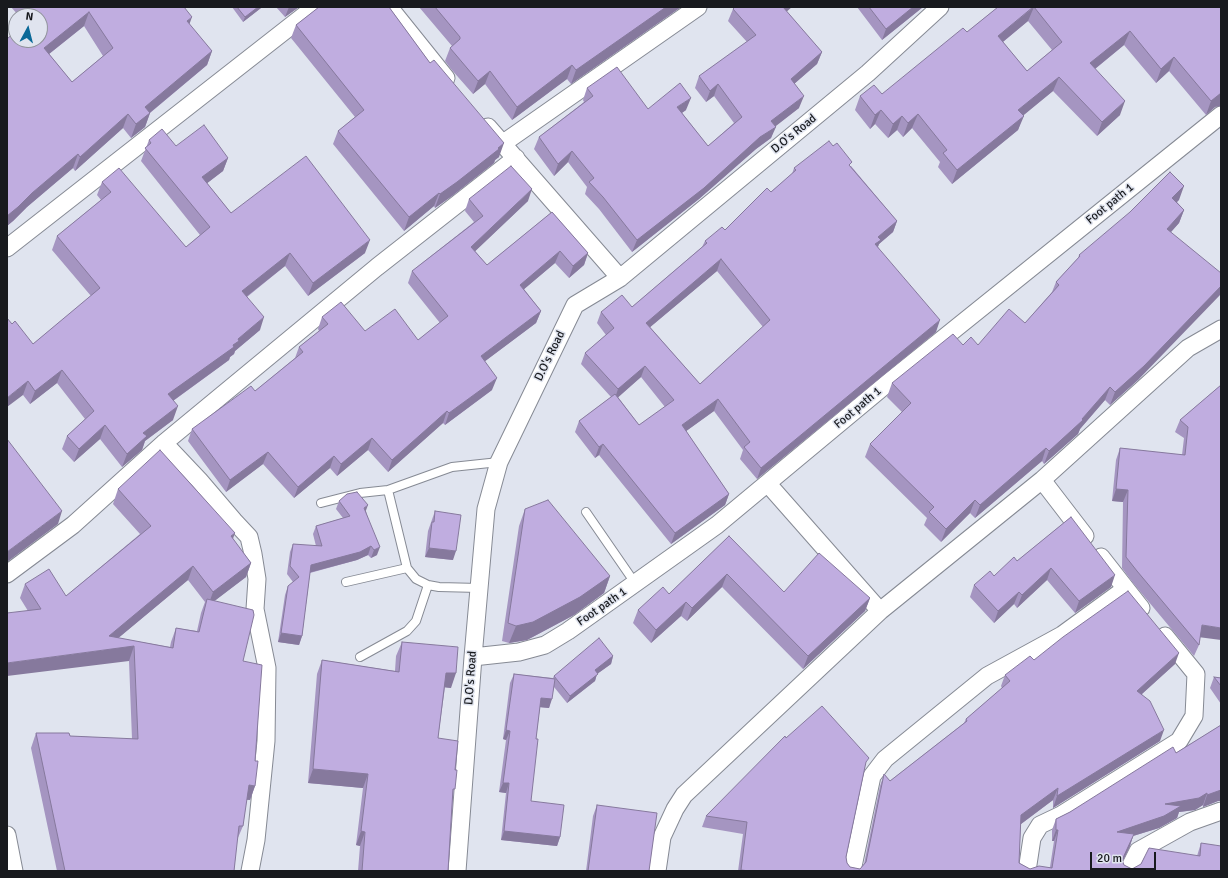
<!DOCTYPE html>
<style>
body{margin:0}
#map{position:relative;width:1228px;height:878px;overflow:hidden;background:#e0e4ef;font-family:Signika,sans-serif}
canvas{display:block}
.frame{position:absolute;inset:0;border:8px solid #181a1e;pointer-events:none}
.north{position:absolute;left:8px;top:8px;width:40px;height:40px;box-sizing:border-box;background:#e0e4ef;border:1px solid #90939b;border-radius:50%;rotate:7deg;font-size:11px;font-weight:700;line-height:16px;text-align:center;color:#181a1e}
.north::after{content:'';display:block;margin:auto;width:14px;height:18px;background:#0b6998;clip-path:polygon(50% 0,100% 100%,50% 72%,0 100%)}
.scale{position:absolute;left:1090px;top:852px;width:66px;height:18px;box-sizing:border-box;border:2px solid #181a1e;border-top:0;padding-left:5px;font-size:12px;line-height:14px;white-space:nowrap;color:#181a1e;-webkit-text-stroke:3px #e0e4ef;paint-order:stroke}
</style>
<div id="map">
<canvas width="1228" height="878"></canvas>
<div class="frame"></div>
<div class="north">N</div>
<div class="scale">20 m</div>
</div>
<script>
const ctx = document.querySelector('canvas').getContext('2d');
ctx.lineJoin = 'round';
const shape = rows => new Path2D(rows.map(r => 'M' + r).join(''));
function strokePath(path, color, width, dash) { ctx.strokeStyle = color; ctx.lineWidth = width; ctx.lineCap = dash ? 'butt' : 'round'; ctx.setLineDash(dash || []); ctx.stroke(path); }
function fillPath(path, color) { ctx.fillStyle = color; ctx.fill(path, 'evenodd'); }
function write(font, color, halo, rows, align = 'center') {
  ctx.font = font + ' Signika,sans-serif'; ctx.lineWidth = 3; ctx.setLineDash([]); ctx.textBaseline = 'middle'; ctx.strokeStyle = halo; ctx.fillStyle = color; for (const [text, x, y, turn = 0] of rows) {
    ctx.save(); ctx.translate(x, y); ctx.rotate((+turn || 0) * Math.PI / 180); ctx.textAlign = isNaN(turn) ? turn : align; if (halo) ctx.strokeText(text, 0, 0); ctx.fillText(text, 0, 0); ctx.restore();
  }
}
const lane = shape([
 [321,503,360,493,388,490],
 [586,512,635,583],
 [346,582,407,568],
 [479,588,439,587,428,585,416,579,407,568,388,490,452,467,499,462],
 [360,657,407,631,416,621,428,585]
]);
const street = shape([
 [389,7,446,78],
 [488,127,620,278],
 [502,144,698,7],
 [7,248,315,7],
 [164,443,199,480,234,521,249,537,253,554,257,579,255,609,267,668,266,741,256,840,250,871],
 [1042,480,1085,536],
 [768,484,880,611],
 [1101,557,1141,608],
 [7,574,73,525,164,443,377,267,516,158],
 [473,657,519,652,545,645,568,631,717,525,889,382,1221,115],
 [7,835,14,871],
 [457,871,473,657,486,509,499,462,575,305,620,278,868,73,940,7],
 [657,871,662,837,675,809,684,795,880,611,1042,480,1188,348,1221,329],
 [852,871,872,776,885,759,987,676,1062,635,1125,589],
 [1027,871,1032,838,1040,825,1061,815,1179,741,1194,716,1196,674,1165,636],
 [1128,871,1138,851,1190,822,1221,811]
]);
const wall = shape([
 [11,7,184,7,189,25,212,51,207,65,150,113,145,127,131,138,123,128,75,171,73,168,27,207,13,221,7,226,7,39,40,16,19,16],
 [84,26,103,56,72,82,49,54],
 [232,7,262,7,261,8,243,22],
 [276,7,299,7,285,17],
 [319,7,389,7,499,157,495,160,494,163,452,196,435,208,434,206,404,231,333,144,338,131,355,117,291,38,296,25],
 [419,7,681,7,571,84,567,79,512,120,485,84,473,94,451,69,445,61,450,48,452,46],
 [857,7,923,7,882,40],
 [998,7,1221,7,1215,107,1206,115,1169,71,1156,83,1124,45,1095,69,1120,115,1097,136,1053,91,1023,115,1018,130,952,184,938,167,940,162,912,128,903,137,897,130,888,138,875,124,870,129,855,110,860,96,882,94,967,32],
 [1028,21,1052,50,1027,71,1003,42],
 [733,9,787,12,822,52,817,64,794,84,799,108,775,126,771,138,756,149,699,199,632,252,599,209,585,194,587,187,568,162,554,176,534,149,539,137,584,102,583,100,587,88,648,109,686,110,682,113,708,146,734,123,714,96,706,102,695,88,699,76,747,42,728,21],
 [149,140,228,158,223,171,207,183,231,213,365,253,308,296,285,266,247,297,260,330,235,351,234,354,230,357,229,360,173,401,173,420,145,441,142,450,122,467,100,439,74,462,62,449,67,436,85,419,57,383,30,404,23,395,12,324,33,344,91,296,52,250,57,236,101,200,97,195,102,182,186,247,200,235,141,161],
 [851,166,897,221,893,232,879,244,878,247,936,332,757,479,740,459,743,450,714,411,686,431,729,494,725,505,671,544,599,455,595,458,575,432,579,421,611,397,581,364,585,353,606,335,597,323,601,312,632,307,702,247,705,241,725,230,792,174,794,168],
 [717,271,763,327,700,384,650,327],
 [641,377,665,407,639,425,618,397],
 [469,199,528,201,475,251,487,265,552,212,588,253,584,265,569,278,555,263,524,289,541,311,536,323,485,361,492,390,445,425,443,423,388,472,368,450,337,476,330,468,294,498,263,464,226,492,188,441,192,429,255,391,295,358,299,347,319,331,318,329,322,317,365,331,418,340,440,323,408,283,412,271,474,222,465,211],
 [1179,200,1177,202,1184,210,1179,223,1171,232,1139,379,1110,405,1105,400,1080,429,1078,434,1044,464,1042,461,975,518,970,513,941,542,924,525,927,518,865,457,870,444,902,412,887,397,892,383,963,345,978,345,1025,323,1052,292,1056,282,1078,258,1079,255],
 [1221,385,1200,637,1199,645,1194,656,1133,583,1122,568,1123,502,1112,501,1116,460,1120,448,1182,455,1184,438,1175,432,1180,420],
 [118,489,233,539,251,563,246,577,214,601,243,661,255,761,255,786,250,800,246,800,243,826,237,840,234,871,57,871,31,748,36,733,70,736,132,739,129,661,28,611,20,598,25,584,66,596,140,534,113,504],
 [188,580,205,602,201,613,197,631,176,628,171,642,170,647,118,638],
 [339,501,366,511,377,555,371,558,368,555,357,560,310,573,302,636,299,645,278,642,285,595,288,586,293,582,287,574,290,552,293,544,316,546,313,534,316,526,343,518,336,509],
 [525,509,610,576,604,593,574,615,527,640,509,643,502,641,519,526],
 [435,511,453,560,425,557,428,531],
 [1071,517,1111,587,1075,613,1047,580,1017,608,1014,604,994,623,970,597,974,585,994,576,1017,561],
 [729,536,784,592,870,598,865,611,803,669,722,587,687,621,681,616,651,643,633,623,638,610,669,594],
 [402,642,451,688,445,687,438,738,455,770,448,871,358,871,360,846,356,845,363,788,308,783,317,674,322,660,395,671,396,656],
 [613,656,611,664,597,674,595,681,567,703,554,687,549,708,540,707,536,739,531,801,560,837,557,846,501,840,506,793,499,792,506,740,503,739,510,683,514,674,553,678,554,676],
 [1034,660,1175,664,1142,694,1160,741,1053,808,1053,800,1021,824,1019,863,1030,869,1050,867,1054,841,1052,841,1052,830,1056,819,1070,812,1176,753,1221,725,1221,801,1218,801,1203,807,1203,805,1195,810,1179,812,1177,818,1159,828,1133,836,1130,846,1123,861,1124,865,1132,869,1197,856,1201,843,1221,871,738,871,743,834,702,827,706,816,786,738,865,767,846,857,847,863,850,867,860,869,864,864,880,786,884,774,890,781,964,723,966,719,1002,688,1001,686,1005,675],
 [1214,677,1221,678,1221,704,1210,688],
 [597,805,649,871,586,871,593,816]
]);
const shadedWall = shape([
 [258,7,262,7,261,8,243,22,245,17],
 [289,7,299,7,285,17],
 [666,7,681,7,571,84,576,70],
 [783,7,792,7,778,19],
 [913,7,923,7,882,40,886,29],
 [1034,7,1028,21,993,50,998,36],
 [89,12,84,26,39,62,44,48],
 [192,17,187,31,187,21],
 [1130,31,1124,45,1085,77,1090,63],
 [212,51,207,65,140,121,145,107],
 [822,52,817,64,786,91,791,79],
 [1174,57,1169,71,1156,83,1161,69],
 [572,65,567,79,512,120,517,107],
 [490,71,485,84,473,94,478,81],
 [1059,77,1053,91,1013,124,1018,110],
 [718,84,714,96,706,102,710,91],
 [1220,93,1221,93,1221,106,1215,107,1206,115,1211,101],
 [804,96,799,108,767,133,771,121],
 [691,98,686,110,673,119,677,107],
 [1125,101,1120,115,1097,136,1102,122],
 [881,110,875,124,870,129,875,115],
 [150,113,145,127,131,138,136,124],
 [128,114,123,128,75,171,80,157],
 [918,114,912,128,903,137,908,123],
 [902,116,897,130,888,138,893,124],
 [1024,116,1018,130,952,184,957,170],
 [776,127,771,138,756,149,699,199,632,252,637,240,760,137],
 [504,143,499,157,495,160,494,163,452,196,435,208,440,194],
 [572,151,568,162,554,176,558,164],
 [78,154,73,168,27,207,13,221,7,226,7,216,32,193],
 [228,158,223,171,197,191,202,177],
 [1184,186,1179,200,1167,211,1172,198],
 [532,189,528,201,467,259,471,247],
 [439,193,434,206,404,231,409,217],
 [1184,210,1179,223,1162,242,1167,229],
 [897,221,893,232,879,244,876,251,871,256,878,237],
 [370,240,365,253,308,296,313,283],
 [560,251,555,263,516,296,520,285],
 [290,253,285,266,237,304,242,291],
 [588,253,584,265,569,278,573,266],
 [721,259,717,271,642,334,646,323],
 [1221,286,1221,294,1139,379,1110,405,1115,392],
 [541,311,536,323,476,368,481,356],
 [264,317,260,330,235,351,234,354,230,357,229,360,163,408,168,394,233,345,238,339],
 [940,320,936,332,757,479,761,468],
 [645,366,641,377,614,401,618,389],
 [62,370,57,383,30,404,35,391],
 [497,378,492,390,445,425,449,413],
 [28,381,23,395,7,407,7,398],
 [1110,387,1105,400,1080,429,1078,434,1044,464,1049,451,1082,419],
 [718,399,714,411,678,437,682,425],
 [178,406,173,420,145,441,142,450,122,467,127,454,143,433],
 [447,411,443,423,388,472,392,460],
 [105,425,100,439,74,462,79,449],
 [372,438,368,450,337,476,341,464],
 [603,444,599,455,595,458,599,447],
 [1046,448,1042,461,975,518,980,505],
 [268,452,263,464,226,492,230,480],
 [334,456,330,468,294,498,298,487],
 [1116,489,1128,490,1123,502,1112,501],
 [729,494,725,505,671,544,675,533],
 [975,500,970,513,941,542,946,529],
 [368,505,365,513,364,508],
 [62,511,58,524,7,562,7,552],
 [235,533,230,547,231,536],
 [371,546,368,555,357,560,308,573,311,565],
 [380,547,377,555,371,558,374,550],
 [429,548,456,551,453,560,425,557],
 [251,563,246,577,208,606,213,592],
 [193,566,188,580,104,650,109,636],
 [1051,568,1047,580,1017,608,1022,595],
 [727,574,722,587,687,621,692,608],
 [1115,575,1111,587,1075,613,1079,601],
 [610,576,604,593,574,615,527,640,509,643,516,626],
 [1019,592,1014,604,994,623,998,611],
 [870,598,865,611,803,669,808,656],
 [686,602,681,616,651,643,656,630],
 [1202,625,1221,628,1221,640,1198,637],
 [281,633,302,636,299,645,278,642],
 [134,646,129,661,7,676,7,663],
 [1179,653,1175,664,1133,702,1137,691],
 [613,656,611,664,597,674,595,681,567,703,570,696,595,670],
 [446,673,456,673,451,688,441,687],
 [541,698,552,699,549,708,538,707],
 [506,730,510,731,506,740,503,739],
 [1164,730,1160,741,1053,808,1057,796],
 [313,769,368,774,363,788,308,783],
 [503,783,509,783,506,793,499,792],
 [249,785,255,786,250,800,243,799],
 [1058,788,1053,800,1017,827,1021,815],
 [1221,790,1221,801,1218,801,1203,807,1207,795],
 [1207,793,1203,805,1195,810,1179,812,1177,818,1159,828,1133,836,1130,846,1118,871,1117,832,1165,804],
 [1056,830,1058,830,1054,841,1052,841],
 [361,831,365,832,360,846,356,845],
 [504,831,560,837,557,846,501,840]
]);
const building = shape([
 [28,7,184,7,192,17,187,21,212,51,145,107,150,113,136,124,128,114,80,157,78,154,32,193,18,207,7,216,7,39,16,31,16,40,40,40,40,16,34,16,35,15,28,7],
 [89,12,113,48,72,82,44,48,89,12],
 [237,7,258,7,245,17,237,7],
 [319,7,389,7,430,63,434,60,504,143,498,148,499,149,457,182,440,194,439,193,409,217,338,131,364,110,296,25,319,7],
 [435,7,666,7,576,70,572,65,517,107,490,71,478,81,456,55,450,48,460,39,460,37,435,7],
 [735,7,783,7,822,52,791,79,804,96,771,121,776,127,760,137,704,188,637,240,603,197,589,182,594,178,572,151,558,164,539,137,593,96,587,88,617,67,648,109,680,83,691,98,677,107,708,146,742,117,718,84,710,91,699,76,756,35,733,9,735,7],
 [869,7,913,7,886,29,869,7],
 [998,7,1033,7,998,36,1027,71,1062,42,1034,7,1221,7,1221,93,1211,101,1174,57,1161,69,1130,31,1090,63,1125,101,1102,122,1059,77,1018,110,1024,116,957,170,943,153,947,150,918,114,908,123,902,116,893,124,881,110,875,115,860,96,874,85,882,94,963,28,967,32,998,7],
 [204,125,228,158,202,177,231,213,306,156,370,240,313,283,290,253,242,291,264,317,238,339,239,341,233,345,234,347,168,394,178,406,143,433,147,436,127,454,105,425,79,449,67,436,94,411,62,370,35,391,28,381,7,398,7,318,12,324,15,321,33,344,100,288,57,236,111,192,102,182,119,168,186,247,210,227,145,148,151,143,149,140,162,129,176,146,204,125],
 [829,141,833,146,837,143,852,162,849,165,897,221,878,237,881,240,875,244,940,320,761,468,744,447,750,442,718,399,682,425,729,494,675,533,603,444,599,447,579,421,615,394,639,425,674,400,645,366,618,389,585,353,614,328,601,312,622,295,632,307,707,243,705,241,722,227,725,230,767,188,771,192,796,170,794,168,829,141],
 [721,259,770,320,700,384,646,323,721,259],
 [511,166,532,189,471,247,487,265,552,212,588,253,573,266,560,251,520,285,541,311,481,356,497,378,449,413,447,411,392,460,372,438,341,464,334,456,298,487,268,452,230,480,192,429,251,386,255,391,303,352,299,347,328,324,322,317,341,302,365,331,395,309,418,340,448,316,412,271,483,216,469,199,511,166],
 [1170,172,1184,186,1172,198,1184,210,1167,229,1221,273,1221,286,1144,366,1115,392,1110,387,1082,419,1083,420,1049,451,1046,448,980,505,975,500,946,529,929,512,934,507,870,444,911,403,892,383,953,334,963,345,971,337,978,345,1009,309,1025,323,1059,285,1056,282,1080,256,1079,255,1130,212,1170,172],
 [1221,385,1221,628,1202,625,1199,645,1137,571,1126,557,1128,490,1116,489,1120,448,1185,455,1188,427,1180,420,1221,385],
 [7,439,62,511,7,552,7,439],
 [160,450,235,533,231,536,251,563,213,592,193,566,109,636,173,648,176,628,199,632,207,599,253,610,254,615,243,661,262,665,255,761,258,761,255,786,249,785,243,826,239,826,234,871,65,871,36,733,69,733,70,736,138,739,134,646,7,663,7,613,41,609,25,584,49,569,66,596,151,526,118,489,160,450],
 [357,492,368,505,364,508,380,547,374,550,371,546,360,552,311,565,302,636,281,633,288,586,299,577,290,566,293,544,322,546,316,526,350,516,339,501,347,494,357,492],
 [548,500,610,576,580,597,533,622,516,626,508,623,525,509,548,500],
 [435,511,461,515,456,551,429,548,432,522,434,522,435,511],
 [1071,517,1115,575,1079,601,1051,568,1022,595,1019,592,998,611,974,585,990,571,994,576,1014,557,1017,561,1071,517],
 [729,536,784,592,819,553,870,598,808,656,727,574,692,608,686,602,656,630,638,610,663,587,669,594,729,536],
 [1128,591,1179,653,1137,691,1150,701,1164,730,1057,796,1058,788,1021,815,1019,863,1030,869,1039,866,1052,868,1058,830,1056,830,1056,819,1070,812,1173,747,1176,753,1221,725,1221,790,1207,795,1207,793,1199,798,1165,804,1181,806,1164,816,1117,832,1134,834,1122,860,1124,865,1132,869,1141,864,1149,848,1200,856,1201,843,1221,846,1221,871,750,871,741,870,747,822,706,816,785,736,786,738,822,706,869,758,866,762,846,857,847,863,850,867,860,869,866,862,884,774,890,781,967,721,966,719,1010,681,1005,675,1030,656,1034,660,1063,637,1128,591],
 [599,638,613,656,595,670,598,674,570,696,554,676,599,638],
 [402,642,458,647,456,673,446,673,438,738,458,741,455,770,457,770,455,789,453,789,448,871,362,871,365,832,361,831,368,774,313,769,322,660,399,672,402,642],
 [514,674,555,679,552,699,541,698,536,739,538,739,531,801,564,805,560,837,504,831,509,783,503,783,510,731,506,730,514,674],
 [1214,677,1221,678,1221,686,1214,677],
 [597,805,657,813,649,871,588,871,597,805]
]);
const streetNames = [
 ["D.O's Road",794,134,-39],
 ["Foot path 1",1110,204,-39],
 ["D.O's Road",550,356,-64],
 ["Foot path 1",858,408,-40],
 ["Foot path 1",602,607,-35],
 ["D.O's Road",471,678,-86]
];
strokePath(lane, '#868a94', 10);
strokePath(street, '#868a94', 19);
strokePath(lane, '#fff', 8);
strokePath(street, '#fff', 17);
fillPath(wall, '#a595c1');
fillPath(shadedWall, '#86799d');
fillPath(building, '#c0ade0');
strokePath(building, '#86799d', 1);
write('12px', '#181a1e', '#e0e4ef', streetNames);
</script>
